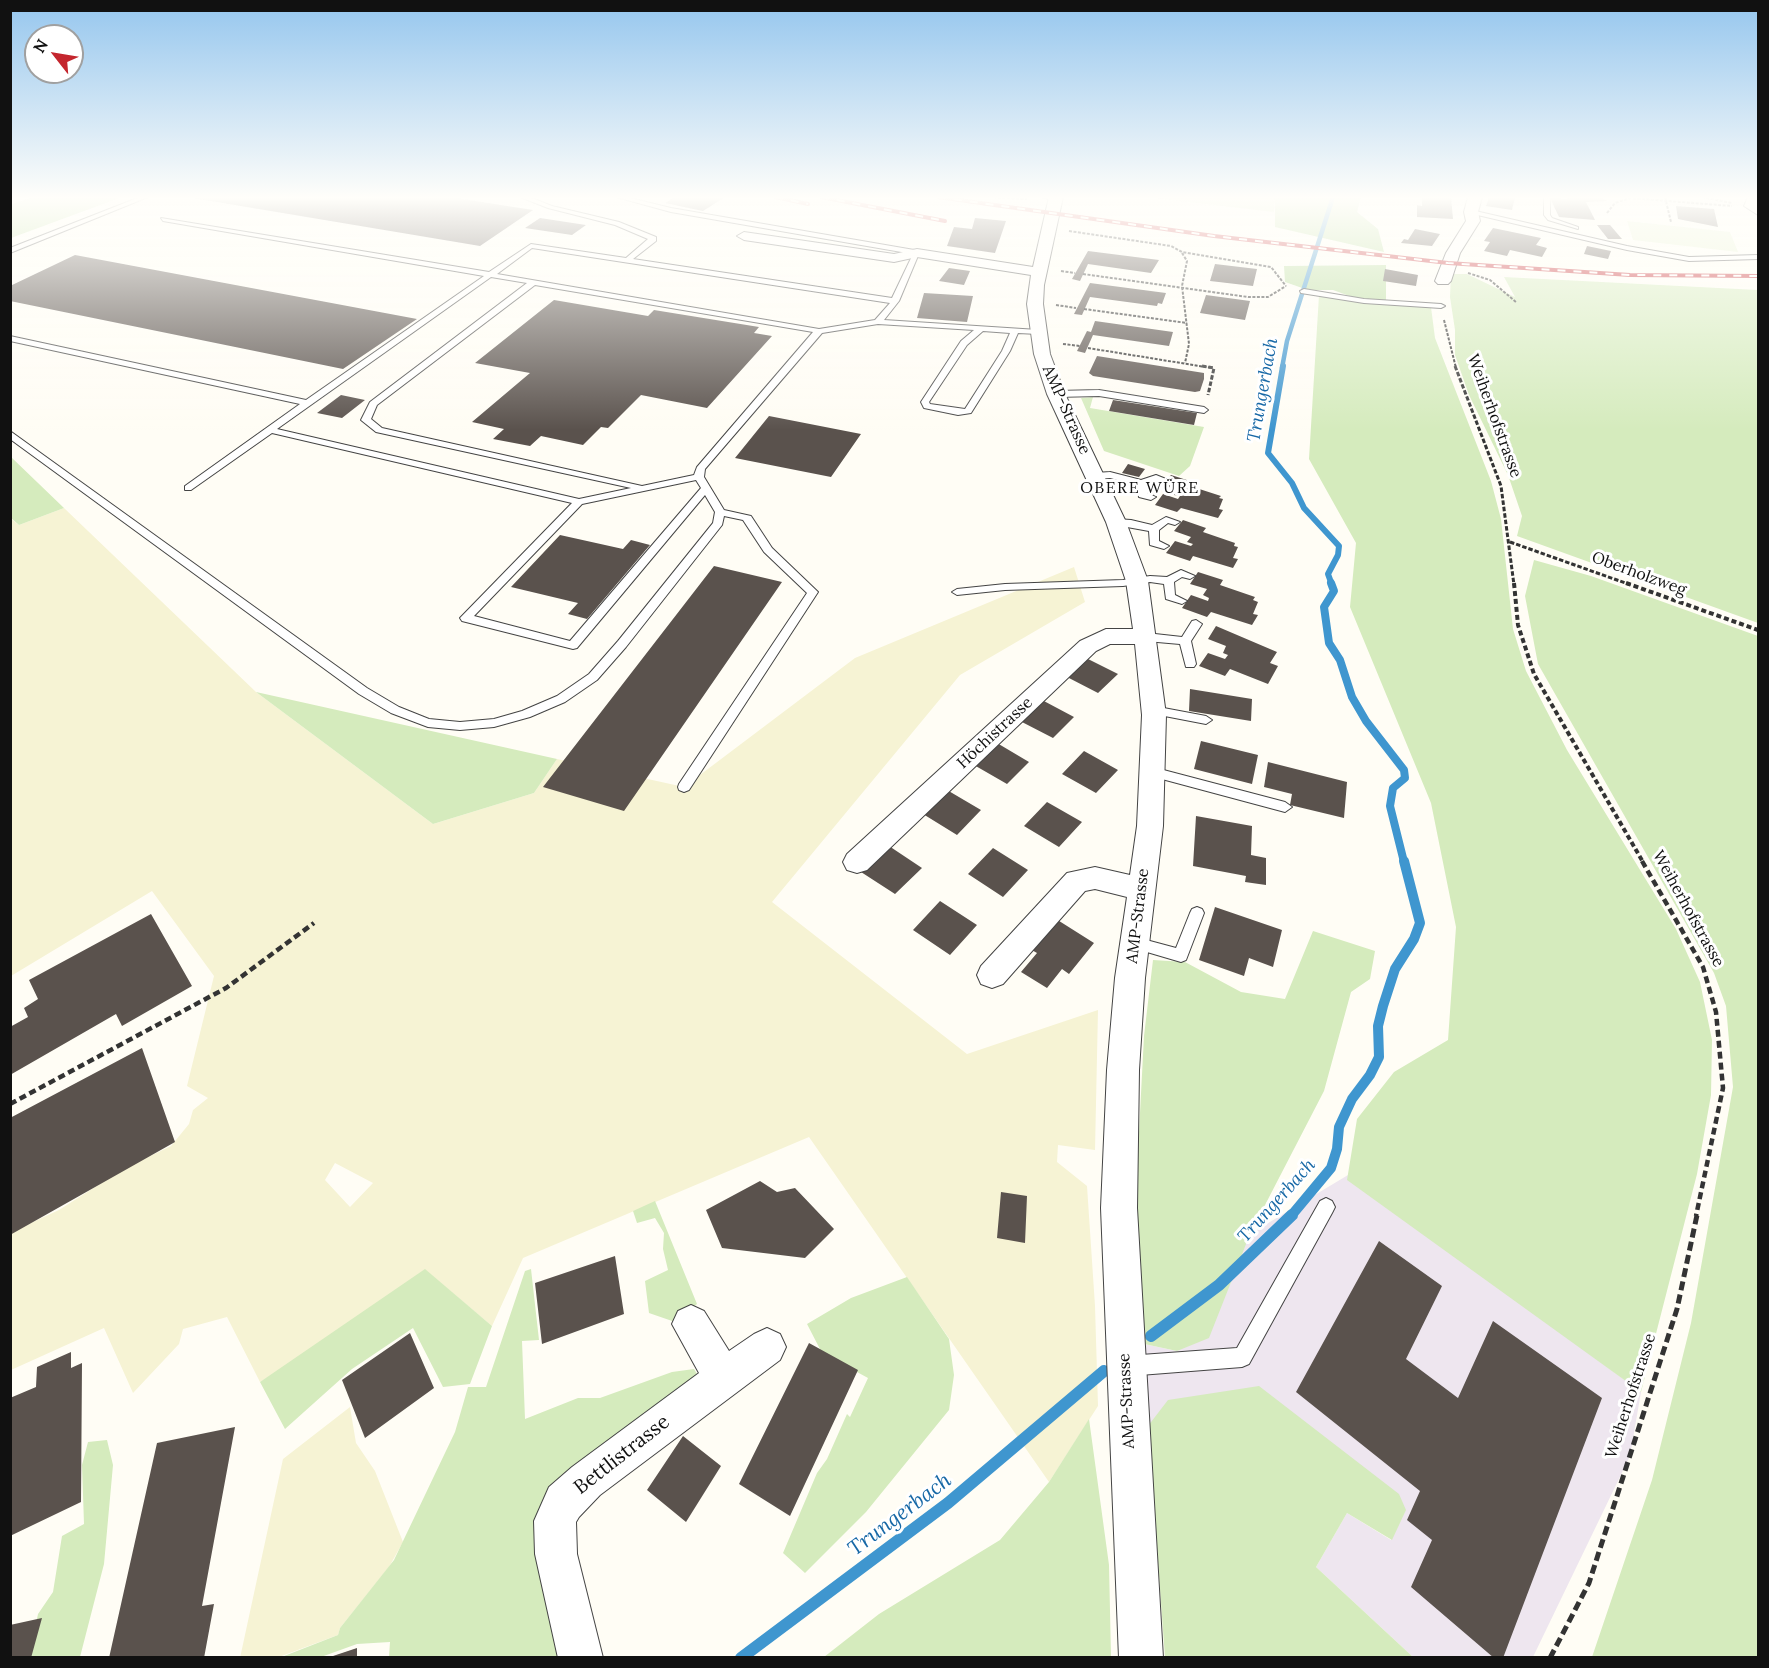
<!DOCTYPE html>
<meta charset="utf-8">
<style>
body{margin:0}
#map{position:relative;width:1769px;height:1668px;overflow:hidden;background:#fffdf5;font-family:Lora,serif}
canvas{display:block}
.frame{position:absolute;inset:0;border:12px solid #111;pointer-events:none}
.north{position:absolute;left:24px;top:24px;width:60px;height:60px;box-sizing:border-box;background:#fff;border:2px solid #a0a0a0;border-radius:50%;rotate:301deg;font-size:16px;font-weight:700;line-height:24px;text-align:center;color:#111}
.north::after{content:'';display:block;margin:auto;width:21px;height:27px;background:#c4262e;clip-path:polygon(50% 0,100% 100%,50% 72%,0 100%)}
</style>
<div id="map">
<canvas width="1769" height="1668"></canvas>
<div class="frame"></div>
<div class="north">N</div>
</div>
<script>
const ctx = document.querySelector('canvas').getContext('2d');
ctx.lineJoin = 'round';
function fillPath(path, color) { ctx.fillStyle = color; ctx.fill(path, 'evenodd'); }
const shape = rows => new Path2D(rows.map(r => 'M' + r).join(''));
function strokePath(path, color, width, dash) { ctx.strokeStyle = color; ctx.lineWidth = width; ctx.lineCap = dash ? 'butt' : 'round'; ctx.setLineDash(dash || []); ctx.stroke(path); }
function write(font, color, halo, rows, align = 'center') {
  ctx.font = font + ' Lora,serif'; ctx.lineWidth = 6; ctx.setLineDash([]); ctx.textBaseline = 'middle'; ctx.strokeStyle = halo; ctx.fillStyle = color; for (const [text, x, y, turn = 0] of rows) {
    ctx.save(); ctx.translate(x, y); ctx.rotate((+turn || 0) * Math.PI / 180); ctx.textAlign = isNaN(turn) ? turn : align; if (halo) ctx.strokeText(text, 0, 0); ctx.fillText(text, 0, 0); ctx.restore();
  }
}
const industrial = shape([
 [1348,1175,1641,1392,1630,1456,1533,1657,1413,1657,1316,1567,1347,1513,1391,1540,1405,1510,1148,1426,1135,1342,1177,1351,1250,1234]
]);
const farmland = shape([
 [64,508,256,692,433,824,534,793,557,759,684,787,855,658,1074,567,1085,602,960,675,772,902,967,1054,1098,1010,1095,1150,1058,1145,1057,1162,1087,1186,1095,1306,1098,1406,1049,1482,809,1137,523,1258,492,1326,425,1270,300,1359,260,1382,227,1317,183,1329,179,1344,133,1393,104,1328,11,1370,11,1232,59,1210,125,1168,171,1146,189,1124,193,1110,208,1098,187,1086,214,976,152,891,11,976,10,518,19,525],
 [335,1163,373,1183,350,1207,325,1180],
 [350,1407,356,1443,375,1471,403,1542,389,1567,340,1628,338,1635,279,1657,240,1658,283,1459]
]);
const green = shape([
 [1146,197,1275,197,1274,212],
 [1451,274,1467,274,1515,297,1504,277,1758,290,1758,623,1517,536,1522,516,1508,475,1469,395,1455,355,1455,330,1450,297],
 [1319,295,1347,301,1431,307,1435,338,1491,481,1501,519,1513,629,1526,671,1567,750,1676,929,1700,982,1712,1040,1711,1095,1697,1174,1641,1392,1347,1180,1357,1119,1394,1072,1448,1040,1456,927,1431,803,1350,607,1356,543,1309,459],
 [1093,397,1090,408,1204,427,1190,466,1179,476,1104,451,1081,398],
 [11,457,64,508,19,525,11,518],
 [1534,560,1591,576,1758,636,1758,1657,1592,1657,1652,1480,1691,1323,1733,1087,1726,1006,1714,973,1538,664,1525,596],
 [256,692,557,759,534,793,433,824],
 [1313,931,1375,951,1370,979,1351,992,1324,1091,1250,1234,1209,1338,1177,1351,1135,1342,1136,1190,1144,1036,1153,960,1185,962,1241,992,1285,999],
 [655,1201,697,1304,675,1322,649,1313,645,1281,668,1270,663,1249,664,1233,655,1218,637,1223,633,1211],
 [425,1269,492,1326,470,1384,443,1387,413,1328,352,1369,285,1429,260,1382],
 [531,1269,539,1340,522,1341,525,1419,578,1398,600,1398,672,1372,694,1369,697,1374,695,1383,572,1469,539,1508,540,1555,559,1658,389,1657,390,1642,357,1644,321,1657,279,1658,338,1635,340,1628,394,1560,455,1432,468,1387,486,1387,525,1271],
 [907,1277,949,1339,954,1375,949,1410,866,1512,805,1573,783,1553,817,1473,827,1459,847,1414,850,1417,868,1378,822,1353,807,1324,851,1298],
 [1259,1386,1399,1494,1406,1510,1392,1540,1347,1513,1316,1567,1413,1657,1165,1657,1148,1426,1168,1400],
 [1089,1419,1109,1565,1111,1657,824,1657,879,1614,1000,1540,1049,1482],
 [107,1440,113,1465,104,1564,80,1657,29,1658,38,1614,53,1592,62,1536,84,1524,82,1465,88,1442]
]);
const forest = shape([
 [35,197,122,197,11,238,11,204],
 [1275,197,1361,197,1357,212,1378,229,1384,252,1275,227],
 [1386,265,1386,301,1363,301,1333,290,1308,290,1285,282,1284,266]
]);
const pitch = shape([
 [1627,221,1730,232,1738,252,1633,240]
]);
const streamFar4 = shape([
 [1282,368,1287,341,1333,197]
]);
const streamFar3 = shape([
 [1283,366,1268,453,1292,483,1304,508,1339,546,1338,555,1328,574,1332,585]
]);
const streamFar2 = shape([
 [1331,583,1334,591,1324,607,1329,643,1340,660,1352,697,1366,721,1404,770,1405,778,1393,788,1390,806,1404,862]
]);
const streamFar1 = shape([
 [1291,1216,1331,1168,1337,1149,1339,1127,1352,1099,1370,1075,1379,1057,1378,1026,1383,1006,1395,969,1414,939,1420,923,1404,861]
]);
const stream = shape([
 [1151,1336,1219,1285,1292,1215],
 [741,1658,948,1503,1104,1371]
]);
const building = shape([
 [196,197,450,197,533,210,480,246,193,198],
 [675,197,725,197,703,211,665,203],
 [1422,197,1451,197,1453,219,1417,217,1417,205,1422,206],
 [1489,197,1515,197,1512,210,1486,206],
 [1566,197,1600,197,1607,201,1586,202,1595,220,1559,217,1550,198,1567,199],
 [1676,206,1714,209,1718,227,1678,219],
 [540,218,586,225,572,235,525,228],
 [975,218,1006,221,995,253,947,246,954,227,972,229],
 [1597,225,1610,225,1622,239,1608,239],
 [1493,228,1541,238,1536,245,1547,248,1542,257,1510,250,1507,256,1484,251,1490,242,1484,241],
 [1415,229,1440,234,1432,246,1401,243,1404,239,1408,240],
 [1587,246,1611,251,1608,259,1584,254],
 [1088,251,1159,260,1151,273,1088,264,1080,281,1072,279],
 [75,255,417,319,343,369,10,301,10,286],
 [1215,264,1257,269,1253,286,1210,281],
 [949,268,970,271,964,285,939,281],
 [1385,269,1418,275,1416,286,1383,281],
 [1090,283,1166,293,1162,304,1158,303,1157,306,1090,297,1082,315,1074,314],
 [924,293,973,296,967,322,917,318],
 [1206,295,1250,301,1245,320,1200,313],
 [554,300,648,316,654,310,759,327,754,333,772,336,707,408,641,395,608,428,601,427,583,445,541,436,530,446,493,439,504,429,472,422,530,373,475,363],
 [1095,321,1173,332,1169,346,1093,335,1085,353,1077,351,1087,331,1091,332],
 [1097,356,1204,373,1204,379,1200,391,1195,392,1093,376,1089,373],
 [341,395,365,400,342,418,317,413],
 [1113,400,1197,413,1194,425,1109,411],
 [769,416,861,434,831,477,735,458],
 [1128,464,1145,469,1139,477,1122,473],
 [1171,475,1193,482,1190,486,1221,496,1219,498,1223,499,1219,509,1223,510,1218,518,1181,508,1177,512,1155,505,1163,494,1178,499,1180,496,1174,495,1178,490,1163,485],
 [1183,520,1206,528,1203,532,1235,543,1234,546,1238,547,1233,558,1238,559,1233,568,1193,556,1190,561,1166,553,1175,541,1191,546,1193,544,1187,542,1191,537,1174,531],
 [560,535,623,549,631,540,650,545,587,619,568,614,578,603,511,587],
 [714,566,782,582,624,811,543,787],
 [1198,572,1223,580,1220,585,1255,597,1253,600,1258,602,1253,614,1258,615,1252,625,1211,612,1207,617,1182,608,1191,595,1208,601,1209,598,1203,595,1207,589,1190,584],
 [1216,626,1277,652,1270,663,1278,666,1268,684,1230,669,1225,676,1199,666,1208,653,1225,659,1228,655,1223,653,1226,646,1208,639],
 [1086,658,1118,674,1098,693,1067,677],
 [1190,689,1252,699,1251,721,1189,711],
 [1042,700,1074,717,1053,738,1020,721],
 [1201,741,1258,755,1252,784,1194,769],
 [997,743,1029,762,1007,784,974,765],
 [1084,751,1118,770,1096,793,1062,774],
 [1268,762,1347,782,1344,818,1290,805,1292,794,1264,787],
 [947,790,981,810,957,835,923,814],
 [1047,802,1082,822,1059,847,1024,826],
 [1196,816,1252,826,1251,855,1266,858,1266,885,1245,882,1246,876,1193,866],
 [889,846,922,868,895,894,861,872],
 [993,848,1028,870,1003,897,968,874],
 [940,901,977,925,950,955,913,930],
 [1215,907,1282,930,1273,967,1249,958,1244,976,1199,960],
 [151,914,192,986,122,1026,116,1014,10,1075,10,1027,28,1017,24,1008,38,999,29,980],
 [1056,919,1094,943,1069,974,1062,969,1047,988,1021,972,1037,953,1030,949],
 [142,1048,175,1142,10,1235,10,1118],
 [760,1181,777,1192,795,1188,834,1229,805,1258,722,1248,706,1210],
 [1001,1192,1027,1196,1025,1243,997,1238],
 [1379,1241,1442,1286,1406,1359,1458,1398,1493,1321,1602,1398,1503,1658,1494,1658,1411,1587,1432,1540,1407,1520,1420,1491,1296,1392],
 [615,1256,624,1314,542,1344,535,1283],
 [410,1333,434,1388,365,1438,342,1380],
 [809,1343,858,1370,790,1516,739,1484],
 [71,1352,71,1368,82,1363,81,1502,10,1536,10,1398,36,1387,37,1367],
 [235,1427,202,1606,214,1604,204,1658,109,1658,157,1443],
 [683,1436,721,1466,686,1522,647,1490],
 [42,1618,31,1658,10,1658,10,1625],
 [357,1648,357,1658,330,1658,330,1657]
]);
const pathFar4 = shape([
 [989,197,1027,199],
 [1665,197,1671,222],
 [1702,197,1732,203],
 [1607,213,1615,203,1630,198,1732,206],
 [1069,231,1171,246,1182,252,1271,267,1286,286],
 [1182,253,1187,261,1182,286,1189,344,1185,363],
 [1061,271,1075,273],
 [1468,273,1490,280,1516,302],
 [1083,274,1248,297,1268,297,1286,286],
 [1056,305,1076,308],
 [1084,309,1187,323],
 [1444,320,1456,368],
 [1063,344,1080,346],
 [1088,348,1212,368]
]);
const pathFar3 = shape([
 [1202,366,1214,368,1208,395],
 [1455,366,1501,486,1514,585],
 [1510,542,1631,585]
]);
const pathFar2 = shape([
 [1514,583,1518,625,1534,674,1643,862],
 [1626,583,1758,630]
]);
const pathFar1 = shape([
 [1642,861,1703,967,1716,1012,1723,1088,1696,1216],
 [10,1104,226,988,314,923]
]);
const path = shape([
 [1550,1658,1589,1583,1677,1309,1697,1215]
]);
const service = shape([
 [140,197,148,197,10,253,10,248,140,197],
 [520,197,529,197,552,206,619,222,656,237,656,241,633,259,892,298,913,254,671,212,616,197,626,197,671,208,920,251,899,301,884,320,1038,330,1042,332,1038,334,1018,333,1010,351,971,413,958,415,924,408,921,402,961,341,974,330,878,324,822,333,705,469,704,477,724,510,751,516,772,548,818,592,689,790,684,792,679,790,678,787,679,784,807,593,764,552,743,520,724,516,722,525,626,647,597,680,565,702,530,717,494,727,460,730,428,727,391,713,359,694,10,439,10,431,367,688,399,707,429,719,460,722,494,719,522,711,557,696,589,674,618,641,713,523,715,512,705,495,577,648,573,649,462,621,460,618,572,503,272,433,191,490,185,490,185,486,300,404,10,341,10,336,306,400,484,276,163,221,161,218,489,272,531,244,626,258,648,239,615,225,548,208,520,197],
 [532,248,890,303,875,320,819,329,497,274,532,248],
 [491,277,527,283,370,402,361,420,376,432,631,488,579,499,277,429,491,277],
 [535,285,813,332,697,467,694,475,642,486,382,428,371,419,377,405,535,285],
 [983,331,1010,333,1002,351,965,409,930,404,929,402,967,345,983,331],
 [696,480,701,488,570,641,474,616,582,504,696,480],
 [1040,197,1058,197,1058,198,1055,200,1040,197],
 [1544,197,1550,197,1550,215,1552,218,1578,227,1578,229,1548,220,1544,215,1544,197],
 [1471,210,1627,246,1689,257,1758,255,1758,259,1689,261,1627,250,1469,213,1471,210],
 [1304,289,1364,299,1441,304,1445,306,1441,308,1364,303,1301,293,1300,291,1304,289],
 [1099,390,1204,407,1208,410,1204,413,1099,396,1056,397,1052,394,1056,391,1099,390],
 [1110,472,1141,480,1156,475,1166,479,1147,485,1147,493,1156,497,1151,500,1139,497,1137,485,1110,478,1096,479,1091,476,1096,473,1110,472],
 [1166,517,1180,522,1175,525,1168,523,1159,530,1159,541,1169,546,1164,549,1150,545,1149,531,1116,525,1111,522,1116,519,1131,520,1152,525,1166,517],
 [1181,570,1195,576,1190,579,1182,577,1174,582,1175,595,1187,601,1182,604,1166,599,1164,584,1150,582,1123,586,1005,590,957,595,952,592,957,589,1005,584,1123,580,1150,576,1167,577,1181,570],
 [1196,620,1202,624,1191,641,1196,664,1194,667,1186,667,1180,644,1146,641,1140,637,1146,633,1182,637,1192,621,1196,620],
 [1153,706,1206,716,1212,720,1206,724,1149,713,1147,710,1153,706],
 [1152,767,1285,802,1292,807,1285,812,1147,775,1146,772,1152,767],
 [1197,907,1202,909,1204,913,1186,960,1181,962,1130,947,1128,943,1130,939,1135,937,1176,948,1190,913,1192,909,1197,907],
 [1326,1198,1332,1201,1335,1207,1332,1213,1249,1364,1242,1367,1127,1376,1120,1373,1117,1366,1120,1359,1127,1356,1237,1348,1320,1201,1326,1198]
]);
const minor = shape([
 [1049,197,1063,197,1044,285,1043,304,1050,354,1065,394,1126,522,1148,581,1166,715,1163,826,1145,978,1139,1070,1137,1208,1163,1658,1119,1658,1101,1208,1107,1070,1115,978,1127,897,1095,889,1085,891,1003,984,992,988,981,984,977,975,981,966,1067,873,1095,867,1130,875,1137,826,1142,715,1135,644,1110,644,1096,651,867,870,857,873,847,870,843,862,847,854,1080,641,1106,629,1133,629,1126,581,1106,522,1047,394,1034,354,1027,304,1031,275,917,257,894,262,744,240,737,236,744,232,894,254,917,249,1033,267,1049,197],
 [1468,197,1482,197,1478,212,1480,221,1460,253,1451,281,1448,284,1438,284,1435,281,1446,253,1466,221,1464,212,1468,197],
 [1748,197,1758,197,1758,215,1744,206,1748,197],
 [691,1305,704,1311,729,1351,754,1334,767,1328,780,1334,786,1347,780,1360,600,1495,579,1517,576,1522,577,1554,603,1658,558,1658,535,1554,534,1521,549,1487,572,1467,699,1373,672,1324,678,1311,691,1305]
]);
const rail = shape([
 [775,197,808,204],
 [821,197,945,221],
 [938,197,1214,236,1448,263,1630,275,1758,276]
]);
const streetNames = [
 ["AMP-Strasse",1066,410,66],
 ["Weiherhofstrasse",1494,416,70],
 ["Oberholzweg",1639,574,20],
 ["Höchistrasse",995,733,-43],
 ["Weiherhofstrasse",1688,909,61],
 ["AMP-Strasse",1138,916,-83],
 ["Weiherhofstrasse",1631,1396,-72],
 ["AMP-Strasse",1127,1401,-93]
];
const farQuarternames = [
 ["OBERE WÜRE",1140,488]
];
const waterNames = [
 ["Trungerbach",1263,390,-80],
 ["Trungerbach",1277,1201,-48]
];
const nearStreetnames = [
 ["Bettlistrasse",622,1455,-38]
];
const nearWaternames = [
 ["Trungerbach",900,1515,-37]
];
fillPath(industrial, '#eee6ef');
fillPath(farmland, '#f6f3d4');
fillPath(green, '#d5ebbd');
fillPath(forest, '#b9dc9c');
fillPath(pitch, '#e6f2cf');
strokePath(streamFar4, '#3f96cf', 4.5);
strokePath(streamFar3, '#3f96cf', 6);
strokePath(streamFar2, '#3f96cf', 8);
strokePath(streamFar1, '#3f96cf', 10);
strokePath(stream, '#3f96cf', 12);
fillPath(building, '#5a524d');
strokePath(service, '#444', 2);
strokePath(minor, '#444', 2);
strokePath(pathFar4, '#333', 2, [3, 1.5]);
strokePath(pathFar3, '#333', 3, [4.5, 2]);
strokePath(pathFar2, '#333', 4, [5, 3]);
strokePath(pathFar1, '#333', 4.5, [7, 4]);
strokePath(path, '#333', 5, [9, 4.5]);
fillPath(service, '#fff');
fillPath(minor, '#fff');
strokePath(rail, '#c4262e', 4);
strokePath(rail, '#fff', 2, [8]);
const sky = ctx.createLinearGradient(0, 0, 0, 430);
sky.addColorStop(0, '#95c6ee');
sky.addColorStop(0.46, '#fffefa');
sky.addColorStop(1, '#fffefa00');
ctx.fillStyle = sky;
ctx.fillRect(0, 0, 1769, 430);
write('16px', '#111', '#fff', streetNames);
ctx.letterSpacing = '1.5px';
write('16px', '#111', '#fff', farQuarternames);
ctx.letterSpacing = '0px';
write('italic 18px', '#1768a6', '#fff', waterNames);
write('20px', '#111', '#fff', nearStreetnames);
write('italic 21px', '#1768a6', '#fff', nearWaternames);
</script>
